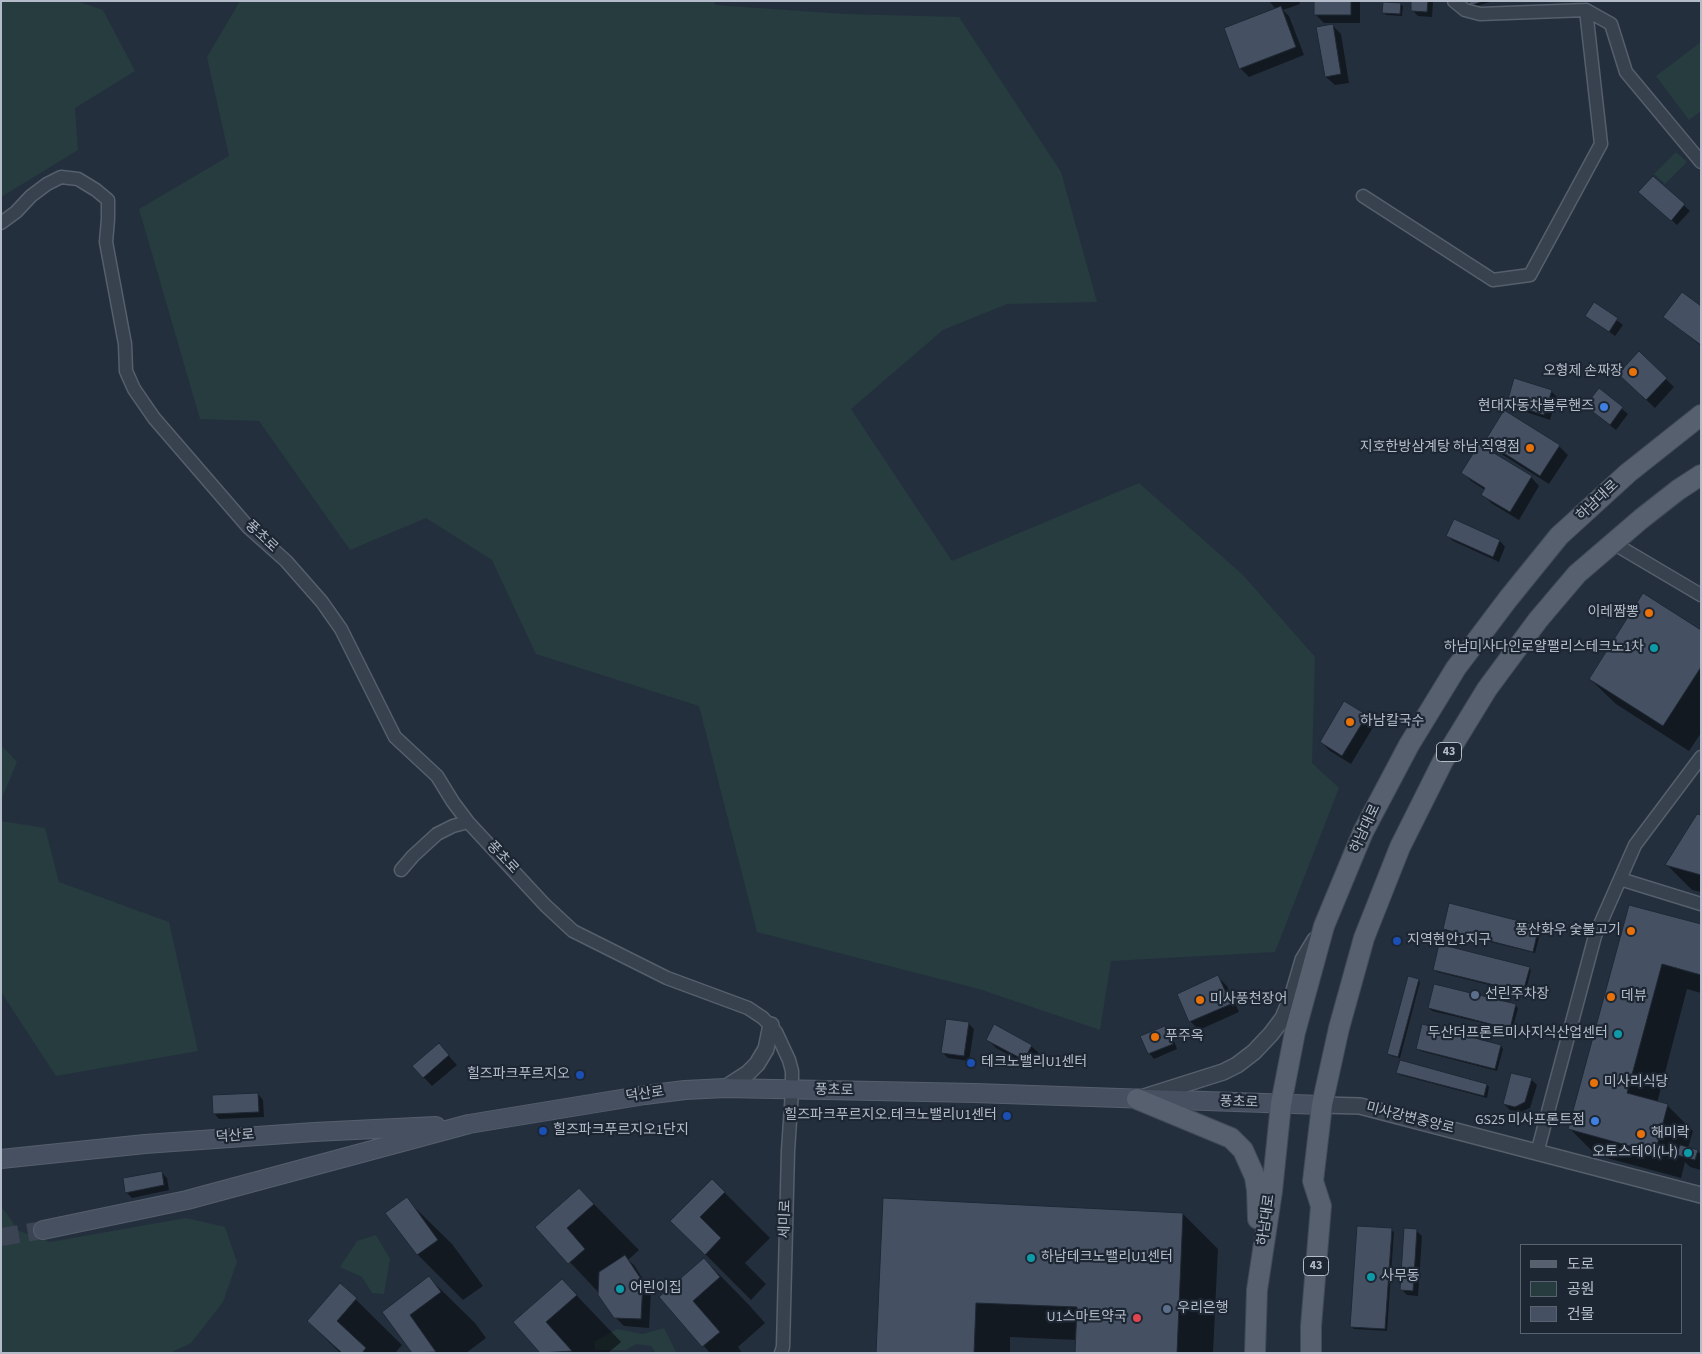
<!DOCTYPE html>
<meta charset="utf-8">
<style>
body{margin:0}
#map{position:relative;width:1702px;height:1354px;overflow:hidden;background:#242f3e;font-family:"Source Sans 3","Noto Sans KR",sans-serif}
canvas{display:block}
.frame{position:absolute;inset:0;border:2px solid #b4bcc9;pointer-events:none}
.legend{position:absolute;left:1520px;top:1244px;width:162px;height:90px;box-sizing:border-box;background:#1d2633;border:1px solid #59626f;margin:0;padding:6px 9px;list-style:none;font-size:15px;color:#b4bcc9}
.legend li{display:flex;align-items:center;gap:10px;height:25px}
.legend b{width:25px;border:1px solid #59626f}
</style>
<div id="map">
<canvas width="1702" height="1354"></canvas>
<div class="frame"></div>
<ul class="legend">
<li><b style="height:6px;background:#56606e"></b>도로</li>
<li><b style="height:14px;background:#263c3f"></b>공원</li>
<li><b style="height:14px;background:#455162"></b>건물</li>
</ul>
</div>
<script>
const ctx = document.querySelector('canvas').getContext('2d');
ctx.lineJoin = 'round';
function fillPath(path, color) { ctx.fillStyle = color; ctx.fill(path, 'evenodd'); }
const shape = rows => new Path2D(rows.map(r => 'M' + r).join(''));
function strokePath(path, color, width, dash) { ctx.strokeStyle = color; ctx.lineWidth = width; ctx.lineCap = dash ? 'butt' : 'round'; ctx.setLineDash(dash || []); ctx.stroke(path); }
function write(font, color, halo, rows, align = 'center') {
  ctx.font = font + ' "Source Sans 3","Noto Sans KR",sans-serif'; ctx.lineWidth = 4.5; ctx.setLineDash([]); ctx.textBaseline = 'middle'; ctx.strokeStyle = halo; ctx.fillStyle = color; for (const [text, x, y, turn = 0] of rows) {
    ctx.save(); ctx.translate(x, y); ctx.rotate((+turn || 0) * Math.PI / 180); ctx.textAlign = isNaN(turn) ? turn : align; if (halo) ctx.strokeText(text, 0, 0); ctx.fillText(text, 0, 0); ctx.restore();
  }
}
const green = shape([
 [1,1,77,1,103,10,135,71,75,108,78,150,1,197],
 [240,1,714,1,715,5,845,14,959,17,1061,172,1097,302,1007,304,943,330,851,409,952,561,1139,483,1243,575,1315,657,1312,763,1339,788,1275,952,1111,961,1100,1030,979,989,757,932,699,706,536,654,492,560,426,518,350,550,259,421,200,419,139,209,229,156,207,57],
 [1701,42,1701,111,1689,120,1656,76],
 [1676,152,1687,162,1665,184,1654,174],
 [1,745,17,762,1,800],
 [1,821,45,828,59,882,169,922,198,1051,56,1076,1,992],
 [1,1206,19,1231,50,1242,186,1218,225,1227,237,1262,223,1302,191,1343,170,1353,1,1353],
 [376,1235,390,1259,384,1294,372,1293,362,1277,340,1267,357,1241],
 [664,1328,676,1352,655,1352,651,1346,636,1344,626,1350,595,1350,595,1341,617,1329,643,1334]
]);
const shadow = shape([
 [1269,1,1299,1,1300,4,1283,10,1289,16,1304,55,1249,77,1240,68,1276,9],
 [1315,1,1360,1,1360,23,1324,23,1315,14],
 [1413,1,1433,1,1432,17,1418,16,1412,10],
 [1470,1,1490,1,1490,2,1473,7],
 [1400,4,1403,6,1402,16,1386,15,1384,13],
 [1332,25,1341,34,1349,83,1335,85,1326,77],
 [1653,177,1690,211,1677,225,1646,197],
 [1595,304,1623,325,1615,336,1587,315],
 [1701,307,1701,346,1665,317],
 [1639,353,1674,387,1655,408,1619,374],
 [1599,390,1628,414,1616,430,1592,411],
 [1551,391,1557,397,1550,420,1514,408,1508,403],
 [1486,441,1559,446,1568,455,1549,484,1495,450],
 [1463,473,1531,477,1539,486,1519,520,1491,503,1483,494,1485,490,1471,481],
 [1454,521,1500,541,1505,547,1499,562,1453,541,1448,536],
 [1701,632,1701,733,1689,751,1616,704,1590,679],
 [1366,716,1375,724,1351,764,1330,751,1321,742],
 [1701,816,1701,892,1692,890,1667,865],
 [1630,906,1701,925,1701,993,1687,989,1657,1103,1667,1105,1693,1131,1688,1148,1697,1151,1701,1154,1701,1170,1690,1167,1685,1162,1681,1178,1596,1155,1570,1129],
 [1539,927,1541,929,1535,953,1446,931,1444,929],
 [1529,968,1531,970,1525,994,1437,972,1434,970],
 [1218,977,1227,986,1239,1012,1199,1030,1190,1021],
 [1418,980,1420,982,1400,1058,1391,1056,1388,1053],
 [1515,1005,1518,1008,1512,1030,1432,1011,1429,1008],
 [968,1023,974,1029,969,1061,948,1058,942,1052],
 [1165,1027,1171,1033,1177,1049,1154,1059,1149,1053],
 [987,1039,1031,1046,1040,1054,1033,1068,996,1048],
 [1501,1046,1503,1049,1497,1071,1420,1051,1417,1048],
 [447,1054,457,1065,432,1086,414,1067],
 [1400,1061,1487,1085,1489,1087,1487,1098,1400,1075,1398,1072],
 [1531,1079,1537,1085,1530,1108,1521,1112,1510,1110,1504,1104],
 [258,1094,263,1100,264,1117,219,1119,214,1113],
 [161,1172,167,1178,169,1190,132,1198,126,1192],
 [712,1180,770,1238,745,1263,766,1284,751,1300,672,1221],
 [579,1189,639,1250,628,1260,634,1265,651,1292,649,1328,624,1326,615,1317,599,1293,537,1227],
 [406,1199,452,1244,483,1286,463,1300,418,1255],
 [884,1199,1183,1214,1218,1249,1213,1353,1076,1353,1077,1340,1010,1337,1010,1353,877,1353],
 [1391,1230,1394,1232,1387,1331,1354,1329,1351,1326],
 [1417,1231,1422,1236,1418,1296,1407,1295,1401,1289],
 [704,1259,749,1305,765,1323,738,1347,742,1353,710,1353,661,1297],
 [429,1278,475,1323,486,1338,466,1353,413,1353,383,1312],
 [562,1280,621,1342,608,1353,542,1353,515,1322],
 [341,1285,402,1345,395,1353,340,1353,308,1321]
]);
const building = shape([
 [1314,1,1351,1,1351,15,1314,15,1314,1],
 [1411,1,1428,1,1427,12,1411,11,1411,1],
 [1469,1,1483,1,1470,6,1469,1],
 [1383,2,1401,3,1400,14,1382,13,1383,2],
 [1281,6,1296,47,1239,69,1224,28,1281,6],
 [1333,24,1341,74,1325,77,1316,27,1333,24],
 [1653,176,1685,204,1671,221,1638,192,1653,176],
 [1682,292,1701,306,1701,345,1663,317,1682,292],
 [1594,302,1618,318,1609,332,1585,316,1594,302],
 [1639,351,1667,378,1646,400,1618,374,1639,351],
 [1514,378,1552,390,1544,415,1507,403,1514,378],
 [1599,388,1623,407,1610,425,1585,406,1599,388],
 [1504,410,1560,445,1540,476,1485,441,1504,410],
 [1479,444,1532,476,1510,512,1481,495,1485,488,1461,473,1479,444],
 [1454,519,1500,540,1493,557,1446,536,1454,519],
 [1643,593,1701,630,1701,667,1663,726,1589,679,1643,593],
 [1344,701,1367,715,1342,756,1320,742,1344,701],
 [1697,814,1701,815,1701,875,1665,865,1697,814],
 [1449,903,1539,926,1533,952,1443,929,1449,903],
 [1629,905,1701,924,1701,975,1662,964,1627,1093,1668,1104,1655,1153,1568,1129,1629,905],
 [1439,944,1530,967,1523,992,1433,970,1439,944],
 [1218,975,1231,1004,1189,1022,1177,994,1218,975],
 [1408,976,1419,979,1398,1057,1387,1054,1408,976],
 [1434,984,1516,1004,1510,1029,1428,1008,1434,984],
 [946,1019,969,1022,964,1056,941,1053,946,1019],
 [994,1024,1032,1045,1024,1060,986,1040,994,1024],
 [1422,1024,1501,1045,1495,1069,1416,1049,1422,1024],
 [1165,1026,1173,1044,1148,1054,1140,1036,1165,1026],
 [439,1043,449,1055,423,1078,412,1066,439,1043],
 [1400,1060,1487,1084,1484,1096,1396,1073,1400,1060],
 [1511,1073,1532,1078,1525,1102,1515,1107,1503,1104,1511,1073],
 [258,1093,259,1112,213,1114,212,1095,258,1093],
 [1680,1145,1698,1150,1695,1160,1677,1155,1680,1145],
 [162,1171,164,1185,125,1193,123,1178,162,1171],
 [712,1179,725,1192,700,1217,721,1238,705,1255,670,1221,712,1179],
 [579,1188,594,1204,567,1228,585,1249,568,1264,535,1227,579,1188],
 [407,1197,438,1240,417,1255,385,1213,407,1197],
 [883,1198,1183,1213,1177,1353,1075,1353,1077,1307,976,1303,974,1353,876,1353,883,1198],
 [1357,1226,1392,1228,1385,1329,1350,1327,1357,1226],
 [1404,1228,1417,1229,1413,1291,1400,1290,1404,1228],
 [625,1255,643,1282,641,1319,614,1318,598,1295,599,1272,625,1255],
 [704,1258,720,1277,693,1301,720,1332,702,1347,659,1297,704,1258],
 [429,1276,441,1292,410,1315,436,1352,412,1353,382,1312,429,1276],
 [562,1279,577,1295,546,1322,572,1351,540,1353,513,1322,562,1279],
 [340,1283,357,1298,337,1321,366,1348,362,1353,342,1353,307,1321,340,1283]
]);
const secondaryTunnel = shape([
 [1,1237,43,1230]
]);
const minor = shape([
 [1454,1,1465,10,1480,14,1586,10,1611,24,1626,72,1701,162],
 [1363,196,1493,280,1530,275,1601,144,1586,10],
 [1,223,16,212,31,196,47,184,61,177,78,179,96,190,108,200,108,219,106,242,125,344,126,371,134,389,154,418,249,528,286,561,322,602,341,629,395,737,437,776,453,802,468,822,545,905,573,931,667,978,748,1008,763,1018,776,1032,789,1060,792,1071,792,1091,788,1151,783,1347,781,1353],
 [1613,543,1701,595],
 [401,870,413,856,437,834,453,826,468,822],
 [1620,879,1701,904],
 [1537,1153,1595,936,1635,845,1701,757]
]);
const tertiary = shape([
 [725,1088,748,1073,757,1064,766,1049,771,1025],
 [1144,1097,1223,1072,1237,1065,1254,1052,1271,1034,1283,1018,1293,994,1303,960,1315,940],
 [1322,1105,1360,1106,1701,1195]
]);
const secondary = shape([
 [1,1159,145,1144,314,1132,436,1126],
 [43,1230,187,1200,469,1124,645,1095,685,1090,725,1088,975,1093,1322,1105]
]);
const primary = shape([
 [1137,1099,1231,1138,1243,1150,1255,1177,1257,1190,1258,1219],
 [1255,1353,1257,1290,1272,1191,1281,1104,1295,1032,1324,926,1363,832,1409,745,1456,668,1508,599,1559,536,1628,473,1701,415],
 [1311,1353,1311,1326,1321,1206,1313,1181,1322,1105,1339,1028,1364,938,1400,847,1443,761,1487,689,1538,620,1577,574,1641,519,1678,490,1701,475]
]);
const markers = [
 [1633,372,5,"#e8710a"],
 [1604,407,5,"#3f7fe0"],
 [1530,448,5,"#e8710a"],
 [1649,613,5,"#e8710a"],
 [1654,648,5,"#0f9aa8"],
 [1350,722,5,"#e8710a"],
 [1631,931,5,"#e8710a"],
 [1397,941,5,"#1a4fb4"],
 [1475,995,5,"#5c6f8a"],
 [1611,997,5,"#e8710a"],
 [1200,1000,5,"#e8710a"],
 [1618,1034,5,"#0f9aa8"],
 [1155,1037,5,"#e8710a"],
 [971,1063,5,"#1a4fb4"],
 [580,1075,5,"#1a4fb4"],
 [1594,1083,5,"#e8710a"],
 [1007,1116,5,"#1a4fb4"],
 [1595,1121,5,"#3f7fe0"],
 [543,1131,5,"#1a4fb4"],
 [1641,1134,5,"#e8710a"],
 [1688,1153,5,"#0f9aa8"],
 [1031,1258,5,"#0f9aa8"],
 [1371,1277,5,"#0f9aa8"],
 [620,1289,5,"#0f9aa8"],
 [1167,1309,5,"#5c6f8a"],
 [1137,1318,5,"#e0444e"]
];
const shields = [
 [1449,752,25],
 [1316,1266,25]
];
const shieldNames = [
 ["43",1449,752],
 ["43",1316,1266]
];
const poiNames = [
 ["오형제 손짜장",1623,372,"right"],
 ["현대자동차블루핸즈",1594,407,"right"],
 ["지호한방삼계탕 하남 직영점",1520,448,"right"],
 ["이레짬뽕",1639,613,"right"],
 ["하남미사다인로얄팰리스테크노1차",1644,648,"right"],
 ["하남칼국수",1360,722],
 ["풍산화우 숯불고기",1621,931,"right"],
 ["지역현안1지구",1407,941],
 ["선린주차장",1485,995],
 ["데뷰",1621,997],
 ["미사풍천장어",1210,1000],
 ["두산더프론트미사지식산업센터",1608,1034,"right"],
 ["푸주옥",1165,1037],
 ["테크노밸리U1센터",981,1063],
 ["힐즈파크푸르지오",570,1075,"right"],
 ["미사리식당",1604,1083],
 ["힐즈파크푸르지오.테크노밸리U1센터",997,1116,"right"],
 ["GS25 미사프론트점",1585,1121,"right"],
 ["힐즈파크푸르지오1단지",553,1131],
 ["해미락",1651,1134],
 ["오토스테이(나)",1678,1153,"right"],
 ["하남테크노밸리U1센터",1041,1258],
 ["사무동",1381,1277],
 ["어린이집",630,1289],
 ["우리은행",1177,1309],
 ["U1스마트약국",1127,1318,"right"]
];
const streetNames = [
 ["하남대로",1598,501,-43],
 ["풍초로",261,537,43],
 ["하남대로",1366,829,-65],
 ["풍초로",502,858,47],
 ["풍초로",834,1091,1],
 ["덕산로",645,1095,-8],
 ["풍초로",1239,1103,2],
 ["미사강변중앙로",1410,1119,14],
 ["덕산로",235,1137,-4],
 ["세미로",786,1219,-88],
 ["하남대로",1267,1220,-82]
];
fillPath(green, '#263c3f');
fillPath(shadow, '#0007');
fillPath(building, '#455162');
strokePath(building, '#1f2835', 1);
strokePath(secondaryTunnel, '#3a4453', 18, [18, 9]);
strokePath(minor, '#565f6c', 15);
strokePath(tertiary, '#565f6c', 18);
strokePath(secondary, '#565f6c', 20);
strokePath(primary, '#414a57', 22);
strokePath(minor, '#38414e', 12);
strokePath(tertiary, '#38414e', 15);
strokePath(secondary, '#465061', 18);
strokePath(primary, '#56606e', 20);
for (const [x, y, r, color] of markers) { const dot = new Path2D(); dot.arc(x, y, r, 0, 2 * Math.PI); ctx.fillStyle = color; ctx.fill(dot); strokePath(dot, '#1d2633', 2); }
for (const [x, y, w] of shields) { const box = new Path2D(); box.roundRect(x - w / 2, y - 9.5, w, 19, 4); ctx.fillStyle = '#1d2633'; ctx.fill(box); strokePath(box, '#b4bcc9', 1); }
write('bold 12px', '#b4bcc9', null, shieldNames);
write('14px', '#b4bcc9', '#1d2633', poiNames, 'left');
write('14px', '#b4bcc9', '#1d2633', streetNames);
</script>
